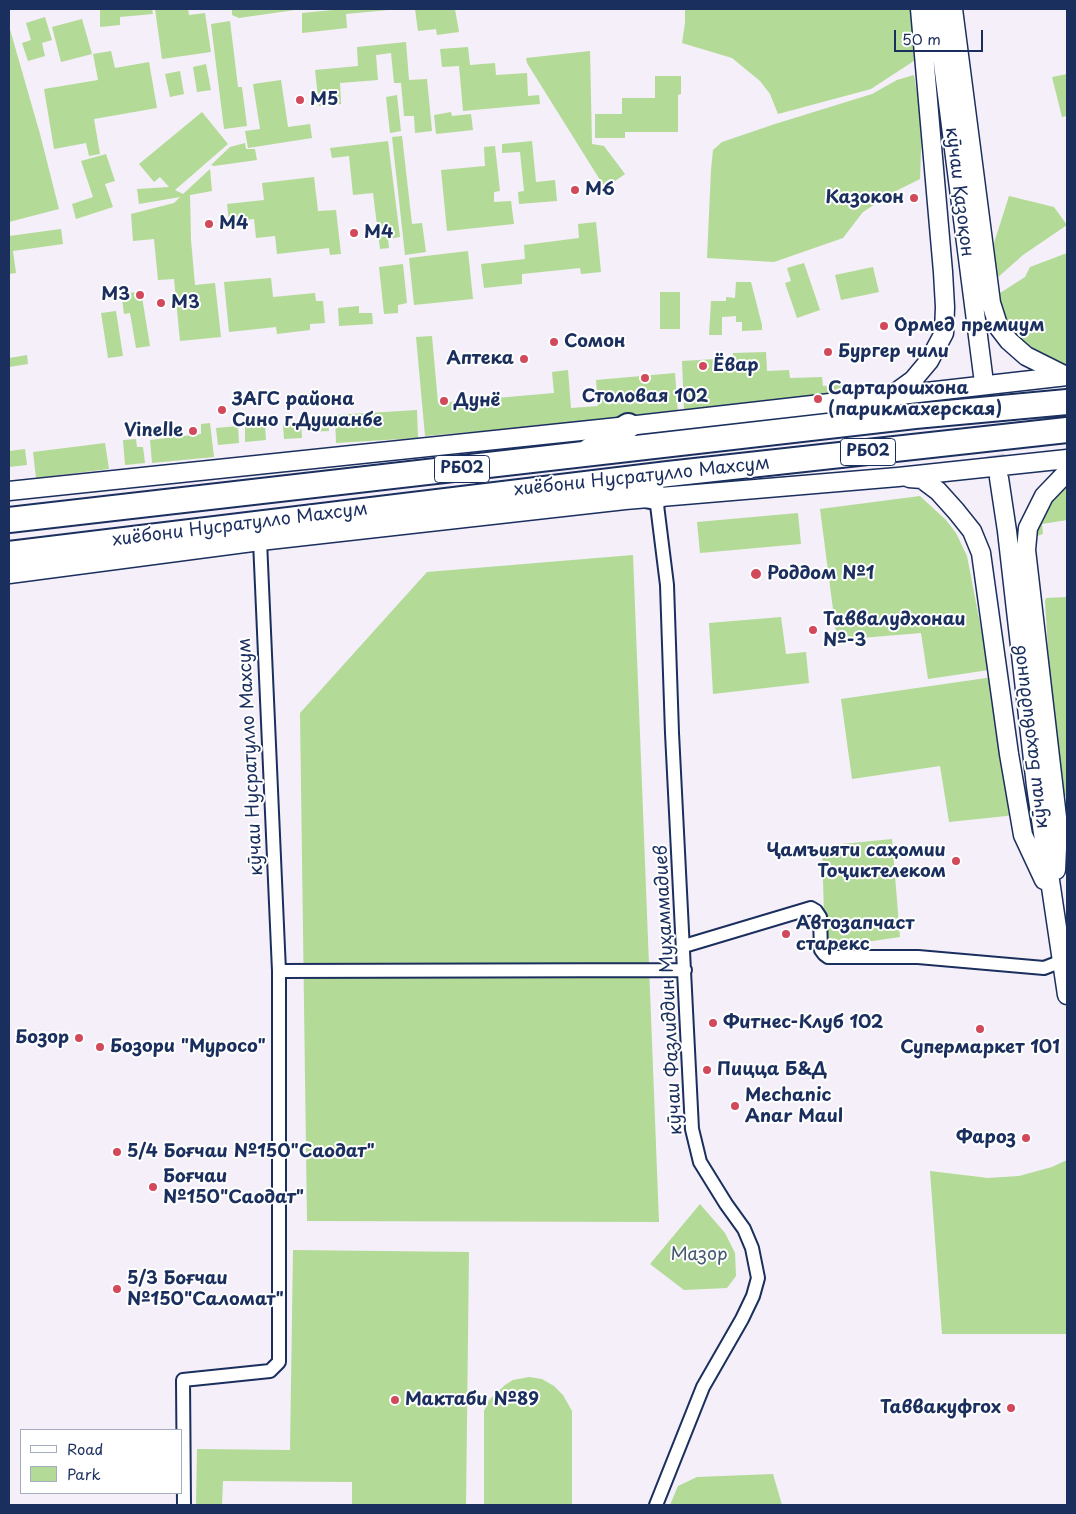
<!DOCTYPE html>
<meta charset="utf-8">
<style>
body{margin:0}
#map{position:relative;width:1076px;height:1514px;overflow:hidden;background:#f4eff8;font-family:"Playpen Sans",sans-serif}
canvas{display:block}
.frame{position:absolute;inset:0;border:10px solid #1b2f5e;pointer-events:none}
.legend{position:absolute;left:20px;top:1429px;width:162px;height:65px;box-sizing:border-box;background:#fff;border:1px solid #a4acbf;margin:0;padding:6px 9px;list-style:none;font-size:15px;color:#1b2f5e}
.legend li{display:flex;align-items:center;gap:10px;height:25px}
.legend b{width:25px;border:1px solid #a4acbf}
.scale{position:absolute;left:894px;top:30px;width:89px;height:22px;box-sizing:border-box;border:2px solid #1b2f5e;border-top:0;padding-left:6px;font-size:15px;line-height:18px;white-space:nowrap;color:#1b2f5e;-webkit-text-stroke:4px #fff;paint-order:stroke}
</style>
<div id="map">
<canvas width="1076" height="1514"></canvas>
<div class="frame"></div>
<ul class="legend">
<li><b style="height:6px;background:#fff"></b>Road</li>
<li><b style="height:14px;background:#b3da96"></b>Park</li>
</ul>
<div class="scale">50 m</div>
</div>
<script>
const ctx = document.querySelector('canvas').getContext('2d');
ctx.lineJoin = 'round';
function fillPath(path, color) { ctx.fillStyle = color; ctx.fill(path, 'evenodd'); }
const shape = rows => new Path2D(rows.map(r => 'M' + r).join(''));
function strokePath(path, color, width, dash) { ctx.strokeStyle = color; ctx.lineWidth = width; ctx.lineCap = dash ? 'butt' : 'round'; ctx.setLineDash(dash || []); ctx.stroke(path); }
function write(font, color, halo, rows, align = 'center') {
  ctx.font = font + ' "Playpen Sans",sans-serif'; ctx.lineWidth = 4; ctx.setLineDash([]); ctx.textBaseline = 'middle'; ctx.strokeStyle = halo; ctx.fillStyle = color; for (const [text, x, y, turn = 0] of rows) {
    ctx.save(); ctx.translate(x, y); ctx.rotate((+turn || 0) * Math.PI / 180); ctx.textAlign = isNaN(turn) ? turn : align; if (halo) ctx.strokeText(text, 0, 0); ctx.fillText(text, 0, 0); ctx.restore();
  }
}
const green = shape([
 [100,9,152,9,153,14,120,17,120,25,100,27],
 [155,9,188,9,189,15,205,13,211,52,162,59],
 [232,9,302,9,239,18,232,15],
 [343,9,399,9,346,14,347,28,302,33,302,13],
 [415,9,455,9,459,32,437,35,436,29,418,31],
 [685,9,922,9,926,53,871,89,778,114,770,94,760,81,732,58,682,43,685,23],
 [45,17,52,40,42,43,45,56,28,61,22,43,31,40,26,23],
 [82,19,92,54,61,62,52,27],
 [230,21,238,87,242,87,247,126,224,129,211,24],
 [9,26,40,134,59,209,9,222],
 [406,42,409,80,427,79,432,131,415,133,414,116,404,116,401,83,394,83,391,53,376,55,378,80,340,83,341,104,319,106,315,70,358,66,357,47],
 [468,47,470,65,495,63,496,75,527,73,528,96,539,95,540,104,463,111,459,66,442,67,440,49],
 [111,51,115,68,149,62,157,108,94,119,100,154,89,156,86,143,54,149,44,89,98,80,93,54],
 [590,51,592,144,604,146,625,174,605,188,527,63,526,58],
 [206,64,211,90,197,92,193,67],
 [180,71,184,94,170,97,165,74],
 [1067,74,1067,116,1062,117,1052,77],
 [914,75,922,125,920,179,892,193,863,212,843,238,774,262,707,258,711,170,713,150,722,142,775,124,872,94,897,80],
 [655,76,681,76,681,94,678,95,678,132,625,132,625,138,595,138,595,114,622,114,622,98,655,98],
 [281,80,288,127,310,124,312,138,248,148,245,131,260,129,253,84],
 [397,95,401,131,390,133,386,97],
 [202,112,228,144,175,190,183,194,210,169,212,191,190,195,191,240,195,285,215,283,221,337,180,341,174,279,158,280,154,239,133,241,131,214,174,203,180,197,139,204,137,189,169,187,160,177,154,182,139,164],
 [451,112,452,116,471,114,473,130,436,134,434,115],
 [402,136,412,224,422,223,426,252,405,255,392,137],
 [388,141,400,237,388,239,389,248,380,249,373,193,353,195,349,156,332,158,330,148],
 [532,141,536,182,555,180,557,201,519,204,518,192,524,191,520,152,502,153,502,144],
 [245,143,246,149,255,149,257,160,214,166,211,165,230,147],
 [495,146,500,191,494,192,494,202,511,201,514,224,447,231,441,170,485,166,484,147],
 [106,154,115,181,105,184,113,207,76,219,72,204,93,197,81,161],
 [314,177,318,211,336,210,341,254,330,255,329,248,277,254,275,236,256,238,254,219,229,222,227,204,264,200,262,183],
 [1009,196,1054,207,1067,225,1023,255,996,279,994,243],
 [596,222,601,272,581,274,580,268,522,274,522,284,484,288,481,264,525,259,524,245,579,238,578,224],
 [61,229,63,244,13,251,16,273,9,274,9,236],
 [468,251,473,299,414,305,409,258],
 [1067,253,1067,368,1037,353,1010,329,997,295,1025,277,1030,267],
 [804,263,820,310,797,318,785,283,791,281,787,268],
 [403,264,407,303,398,305,398,313,384,314,379,267],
 [873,267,879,292,841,300,835,275],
 [271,278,273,297,315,293,316,301,323,301,325,323,310,324,310,330,277,334,276,327,229,332,224,282],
 [736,282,751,282,762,325,762,330,742,331,742,322,736,322,736,316,722,317,722,335,709,335,711,301,726,301,726,297,735,298],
 [125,291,125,294,141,291,150,346,136,348,130,313,124,314,121,292],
 [660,292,680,292,680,329,660,329],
 [359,306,359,313,372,313,373,324,339,326,338,308],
 [116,311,123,356,108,358,101,313],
 [432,336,438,403,554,393,552,372,568,370,571,408,598,406,596,380,675,373,678,414,425,436,416,337],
 [766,352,767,371,789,370,790,378,822,377,823,386,852,384,853,404,684,411,682,361,733,358,733,353],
 [27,355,28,364,9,367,9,358],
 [417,410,418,438,336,443,335,415],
 [328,417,329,431,307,432,306,418],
 [301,422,302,438,284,439,283,424],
 [210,423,214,457,152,463,150,440,201,434,201,424],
 [265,425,266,440,245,442,245,426],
 [238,426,239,443,218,445,216,428],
 [136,439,137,447,143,447,145,463,125,465,123,440],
 [105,443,109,469,36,478,33,452],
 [25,449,27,465,9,467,9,451],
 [1067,481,1067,520,1042,524,1043,534,1034,537,1050,503],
 [920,496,946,520,956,533,967,556,989,670,928,679,921,633,837,640,820,509],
 [798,513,801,544,700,553,697,522],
 [633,555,659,1222,307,1221,300,713,427,572],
 [1067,597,1067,796,1057,796,1045,601,1046,598],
 [781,617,786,654,806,652,809,683,713,694,709,623],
 [993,677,1016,815,949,822,940,766,852,779,841,699],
 [892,839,900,937,825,948,822,846],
 [1067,1160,1067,1334,942,1334,930,1171,988,1178,1019,1176,1052,1167],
 [700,1204,725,1233,735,1253,736,1276,727,1288,684,1290,650,1264],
 [293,1250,469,1252,466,1505,352,1505,352,1482,223,1481,222,1505,196,1505,197,1449,290,1450],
 [529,1377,542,1379,554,1386,563,1395,572,1411,572,1505,484,1505,484,1411,489,1400,505,1385,513,1380],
 [773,1474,782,1505,670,1505,678,1486,697,1477]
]);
const secondaryTunnel = shape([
 [983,375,999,478]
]);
const street = shape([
 [656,497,667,585,672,733,692,1129,700,1162,726,1204,744,1229,752,1248,758,1278,753,1296,742,1319,703,1387,656,1505],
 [684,946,811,908,816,911,820,917,821,950,824,954,828,957,918,957,1044,968,1062,961],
 [279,971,685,970],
 [184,1505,183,1380,270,1371,279,1362,279,971,260,541]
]);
const secondary = shape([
 [936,9,983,375],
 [953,9,991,303,999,328,1009,341,1026,356,1066,376],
 [891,396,913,380,929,361,944,333,945,307,943,272,920,9],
 [909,478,922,479,938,491,956,511,972,531,981,553,1009,754,1023,835,1044,880],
 [999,478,1007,531,1036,786,1067,995],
 [9,491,628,426,1067,376],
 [9,574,260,541,625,500,898,477,1067,459],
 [1056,870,1058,826,1026,550,1028,528,1044,496,1067,472]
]);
const highway = shape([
 [589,451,628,426],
 [610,488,656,497],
 [9,520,915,416,1067,402],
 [9,554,668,474,1067,430]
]);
const markers = [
 [300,100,5,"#d1495b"],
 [575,190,5,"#d1495b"],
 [914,198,5,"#d1495b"],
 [209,224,5,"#d1495b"],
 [354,233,5,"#d1495b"],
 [140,295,5,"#d1495b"],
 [161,303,5,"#d1495b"],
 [884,326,5,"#d1495b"],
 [554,342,5,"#d1495b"],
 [828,352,5,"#d1495b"],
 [524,359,5,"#d1495b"],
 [703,366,5,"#d1495b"],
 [645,378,5,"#d1495b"],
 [818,399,5,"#d1495b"],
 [444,401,5,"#d1495b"],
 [222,410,5,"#d1495b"],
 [193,431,5,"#d1495b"],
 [756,574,6,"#d1495b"],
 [813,630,5,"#d1495b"],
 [956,861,5,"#d1495b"],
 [786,934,5,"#d1495b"],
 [713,1023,5,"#d1495b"],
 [980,1029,5,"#d1495b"],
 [79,1038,5,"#d1495b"],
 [100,1047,5,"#d1495b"],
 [707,1070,5,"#d1495b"],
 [735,1106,5,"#d1495b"],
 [1026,1138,5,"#d1495b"],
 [117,1152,5,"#d1495b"],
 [153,1187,5,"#d1495b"],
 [117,1289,5,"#d1495b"],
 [395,1400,5,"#d1495b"],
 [1011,1408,5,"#d1495b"]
];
const shields = [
 [868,452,55],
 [462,469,55]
];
const shieldNames = [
 ["РБ02",868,452],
 ["РБ02",462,469]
];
const poiNames = [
 ["М5",310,100],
 ["М6",585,190],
 ["Казокон",904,198,"right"],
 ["M4",219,224],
 ["М4",364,233],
 ["М3",130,295,"right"],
 ["M3",171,303],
 ["Ормед премиум",894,326],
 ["Сомон",564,342],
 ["Бургер чили",838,352],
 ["Аптека",514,359,"right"],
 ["Ёвар",713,366],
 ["Сартарошхона",828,389],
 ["(парикмахерская)",828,410],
 ["Столовая 102",645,397,"center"],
 ["ЗАГС района",232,400],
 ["Сино г.Душанбе",232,421],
 ["Дунё",454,401],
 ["Vinelle",183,431,"right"],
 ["Роддом №1",767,574],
 ["Таввалудхонаи",823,620],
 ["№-3",823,641],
 ["Ҷамъияти саҳомии",946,851,"right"],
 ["Тоҷиктелеком",946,872,"right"],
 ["Автозапчаст",796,924],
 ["старекс",796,945],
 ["Фитнес-Клуб 102",723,1023],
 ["Бозор",69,1038,"right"],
 ["Бозори \"Муросо\"",110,1047],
 ["Супермаркет 101",980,1048,"center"],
 ["Пицца Б&Д",717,1070],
 ["Mechanic",745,1096],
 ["Anar Maul",745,1117],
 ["Фароз",1016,1138,"right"],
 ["5/4 Боғчаи №150\"Саодат\"",127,1152],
 ["Боғчаи",163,1177],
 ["№150\"Саодат\"",163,1198],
 ["5/3 Боғчаи",127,1279],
 ["№150\"Саломат\"",127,1300],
 ["Мактаби №89",405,1400],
 ["Таввакуфгох",1001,1408,"right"]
];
const streetNames = [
 ["кӯчаи Қазоқон",959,192,83],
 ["хиёбони Нусратулло Махсум",642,477,-6],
 ["хиёбони Нусратулло Махсум",240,525,-7],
 ["кӯчаи Баҳовиддинов",1031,737,-97],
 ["кӯчаи Нусратулло Махсум",251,757,-93],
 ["кӯчаи Фазлиддин Муҳаммадиев",669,990,-93]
];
const parkNames = [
 ["Мазор",699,1255]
];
fillPath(green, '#b3da96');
strokePath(secondaryTunnel, '#c9c9d9', 18, [18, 9]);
strokePath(street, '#1b2f5e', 16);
strokePath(secondary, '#1b2f5e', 21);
strokePath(highway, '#1b2f5e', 28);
strokePath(street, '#fff', 12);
strokePath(secondary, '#fff', 18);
strokePath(highway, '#fff', 24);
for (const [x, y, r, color] of markers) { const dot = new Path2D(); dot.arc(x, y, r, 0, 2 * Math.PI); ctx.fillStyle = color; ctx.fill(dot); strokePath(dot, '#fff', 2); }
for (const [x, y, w] of shields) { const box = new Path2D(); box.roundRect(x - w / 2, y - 13.5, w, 27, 4); ctx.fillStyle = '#fff'; ctx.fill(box); strokePath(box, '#1b2f5e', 1); }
write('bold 16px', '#1b2f5e', null, shieldNames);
write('bold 18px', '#1b2f5e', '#fff', poiNames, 'left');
write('18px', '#1b2f5e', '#fff', streetNames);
write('18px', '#415a6c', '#fff', parkNames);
</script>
